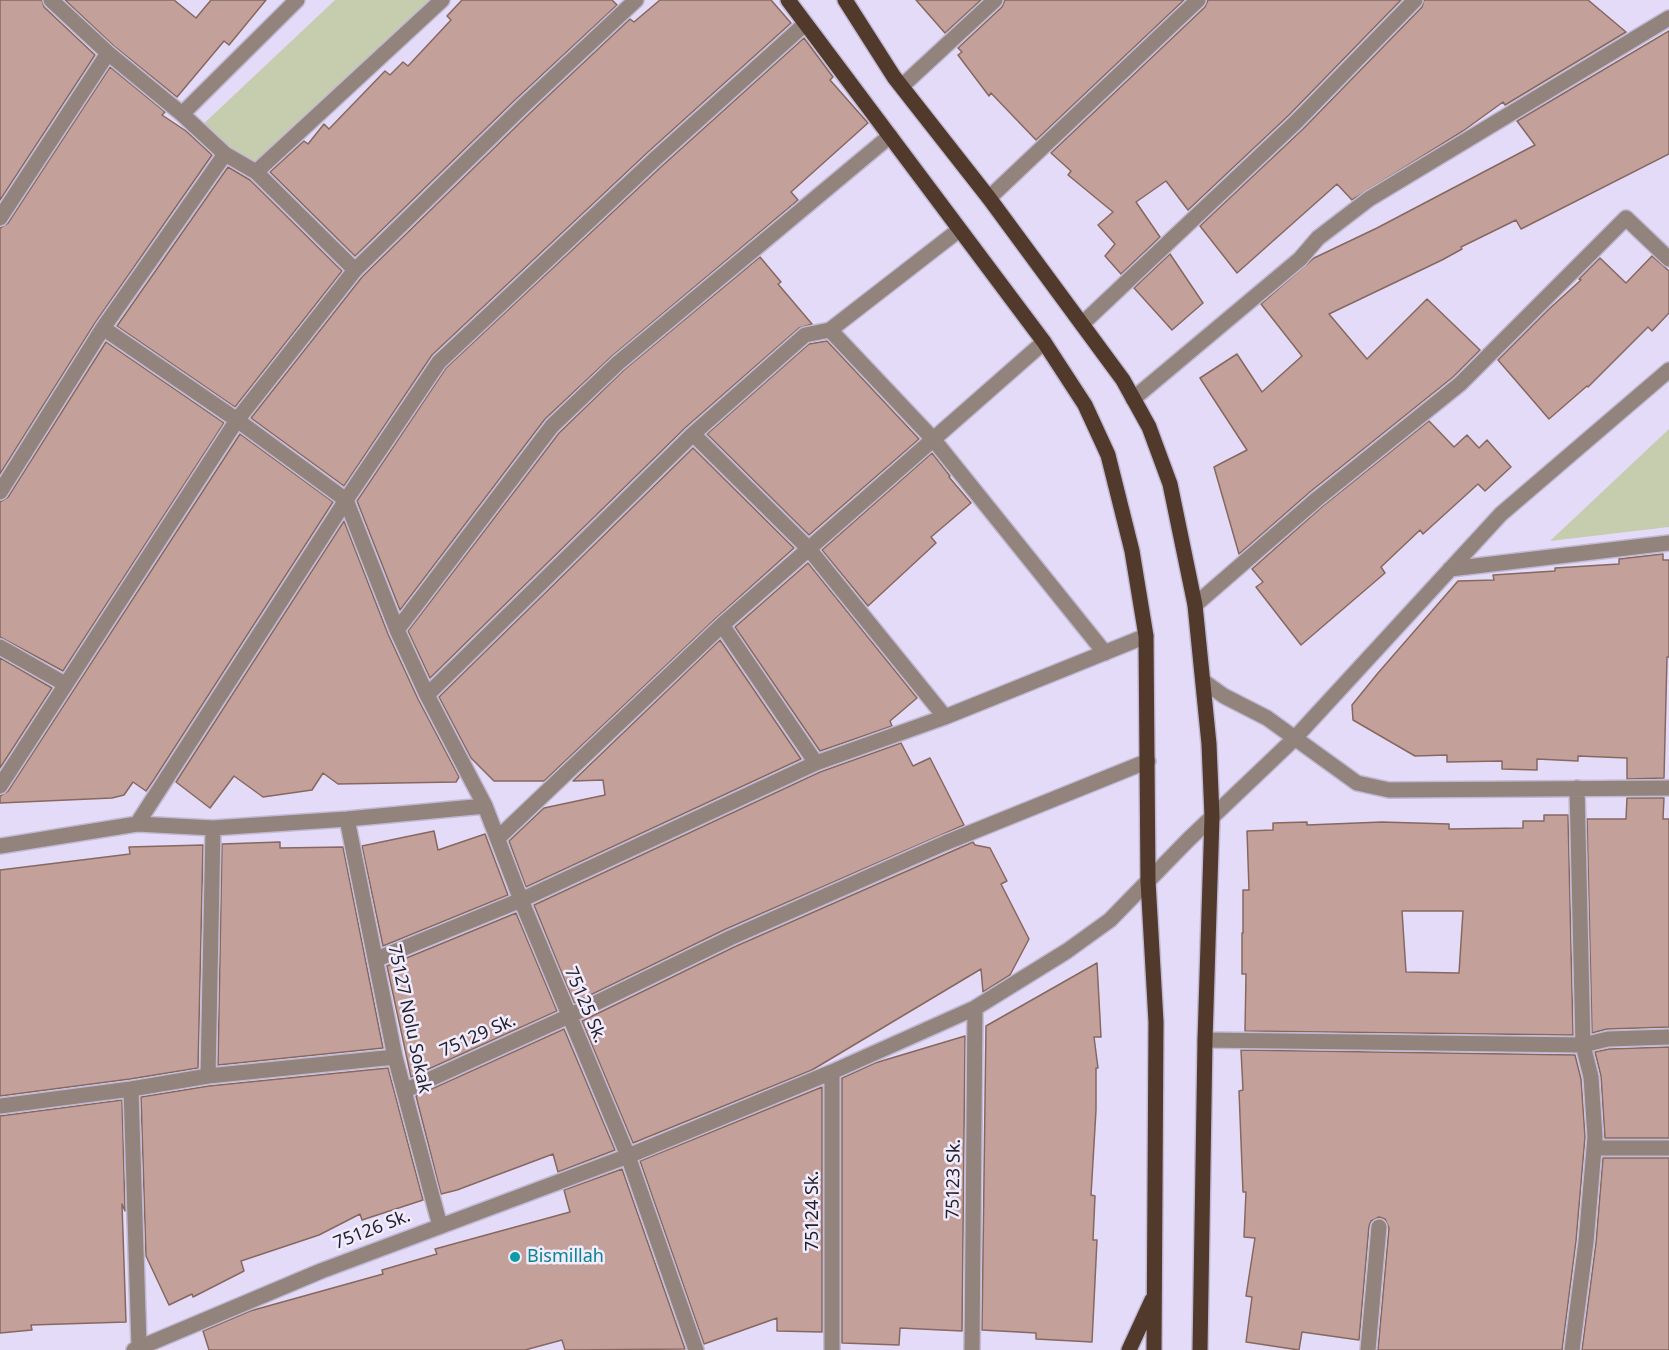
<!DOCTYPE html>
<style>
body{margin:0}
canvas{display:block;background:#e4dbf9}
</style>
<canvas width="1669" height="1350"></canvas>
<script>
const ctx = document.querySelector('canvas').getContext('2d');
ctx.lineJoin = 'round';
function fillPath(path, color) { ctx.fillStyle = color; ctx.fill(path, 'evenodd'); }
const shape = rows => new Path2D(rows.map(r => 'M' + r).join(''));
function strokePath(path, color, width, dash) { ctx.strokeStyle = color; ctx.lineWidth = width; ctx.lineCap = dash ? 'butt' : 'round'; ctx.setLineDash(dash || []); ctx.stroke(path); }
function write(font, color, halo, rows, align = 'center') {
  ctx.font = font + ' "Noto Sans",sans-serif'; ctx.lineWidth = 5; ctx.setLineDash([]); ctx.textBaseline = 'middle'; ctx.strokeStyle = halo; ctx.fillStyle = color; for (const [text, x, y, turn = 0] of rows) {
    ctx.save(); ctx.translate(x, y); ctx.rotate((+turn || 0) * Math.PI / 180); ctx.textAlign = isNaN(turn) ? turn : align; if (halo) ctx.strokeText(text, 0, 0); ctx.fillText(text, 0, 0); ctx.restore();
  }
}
const green = shape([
 [335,0,434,0,247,171,198,129],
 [1669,429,1669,527,1550,541]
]);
const building = shape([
 [0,0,42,0,44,7,95,55,0,200,0,0],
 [65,0,174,0,196,18,211,0,266,0,229,45,224,41,177,97,114,46,65,0],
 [462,0,612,0,617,5,516,99,355,256,270,172,304,141,308,144,324,124,329,129,385,71,390,75,403,62,408,66,451,20,447,16,462,0],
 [660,0,771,0,791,23,648,152,432,355,344,486,251,418,362,277,530,113,630,19,634,22,660,0],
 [916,0,981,0,945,33,916,0],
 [1005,0,1184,0,1036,140,991,93,989,96,958,55,962,52,958,48,1002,7,1005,0],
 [1208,0,1401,0,1289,115,1188,210,1166,181,1136,202,1160,237,1121,274,1105,256,1115,244,1098,225,1113,212,1068,175,1071,171,1051,153,1205,7,1208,0],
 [1424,0,1588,0,1626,32,1505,105,1503,102,1463,131,1352,200,1337,184,1237,273,1200,226,1303,129,1422,7,1424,0],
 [1669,31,1669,154,1521,229,1516,220,1461,247,1462,249,1442,260,1329,314,1367,359,1427,299,1480,350,1453,377,1311,491,1239,554,1214,467,1247,450,1200,378,1237,354,1262,392,1302,356,1261,304,1314,258,1377,228,1535,145,1517,121,1669,31],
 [804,38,833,77,830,80,868,123,791,192,798,200,612,356,545,419,400,610,357,501,446,368,662,166,804,38],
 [110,67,165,112,162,115,186,131,212,155,95,323,0,474,0,228,8,223,110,67],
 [228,167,250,180,342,271,235,407,117,326,228,167],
 [1170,254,1203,303,1172,330,1134,288,1170,254],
 [1652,256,1669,271,1669,313,1652,331,1648,327,1588,387,1587,386,1549,419,1498,360,1549,309,1581,280,1579,279,1600,258,1626,283,1652,256],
 [760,257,781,282,778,284,812,324,799,328,686,427,430,678,408,631,559,433,624,370,760,257],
 [827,341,919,439,809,535,707,434,809,344,827,341],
 [106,342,224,423,63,671,0,637,0,502,8,497,106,342],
 [1429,421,1454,447,1467,435,1479,448,1487,440,1511,467,1485,491,1478,484,1423,534,1420,530,1381,567,1385,573,1301,645,1256,587,1263,582,1252,569,1323,506,1429,421],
 [240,434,333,502,153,781,146,791,133,782,124,795,112,798,0,803,0,796,8,791,240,434],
 [693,448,794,548,716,618,544,781,494,781,471,758,439,697,693,448],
 [932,453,950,476,949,477,971,503,931,537,936,543,868,606,822,550,932,453],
 [344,521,388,634,418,699,459,777,456,782,338,784,323,773,312,790,263,797,234,776,210,808,176,782,344,521],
 [1663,554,1663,560,1669,560,1669,657,1667,657,1664,778,1627,779,1627,758,1578,756,1578,761,1537,759,1537,770,1502,769,1502,761,1447,762,1447,755,1415,756,1353,720,1352,705,1378,673,1458,581,1494,580,1493,575,1555,571,1555,568,1619,564,1619,559,1663,554],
 [808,563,917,698,890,721,892,726,820,751,735,627,808,563],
 [720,640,801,759,526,887,509,841,544,808,605,795,603,780,573,781,720,640],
 [0,658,52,688,0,768,0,658],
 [901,743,913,766,930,758,964,825,726,929,574,1003,534,905,820,772,901,743],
 [1627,798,1664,798,1663,819,1669,819,1669,1027,1607,1029,1592,1033,1587,819,1626,819,1627,798],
 [1544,815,1568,815,1573,1035,1245,1031,1246,974,1242,974,1242,933,1243,933,1243,890,1249,890,1247,831,1273,830,1273,823,1307,822,1307,825,1382,822,1449,824,1449,829,1523,828,1523,821,1544,821,1544,815],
 [1402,911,1463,911,1459,973,1406,972,1402,911],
 [434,831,438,850,485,834,508,895,383,946,362,846,434,831],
 [280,842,280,848,343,847,383,1048,218,1065,222,844,280,842],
 [973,842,975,845,990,848,1007,881,1001,884,1029,939,1010,975,983,992,981,969,812,1070,633,1143,582,1021,734,947,973,842],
 [203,845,198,1068,130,1079,0,1096,0,870,130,854,129,847,203,845],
 [516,913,557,1011,411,1077,387,966,516,913],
 [1097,963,1101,1037,1094,1037,1098,1068,1096,1068,1096,1110,1091,1195,1095,1196,1093,1240,1097,1240,1092,1342,1036,1339,1036,1333,982,1330,986,1026,1097,963],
 [564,1029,615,1150,558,1172,553,1154,457,1190,441,1194,416,1096,564,1029],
 [965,1036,962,1331,900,1328,899,1345,842,1343,842,1078,875,1063,965,1036],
 [1669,1047,1669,1138,1605,1138,1601,1076,1595,1052,1609,1049,1669,1047],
 [1241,1050,1575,1055,1581,1079,1585,1137,1576,1241,1562,1350,1378,1350,1389,1228,1385,1219,1379,1217,1371,1221,1369,1226,1359,1340,1302,1332,1299,1350,1246,1342,1252,1297,1246,1296,1255,1238,1244,1237,1246,1192,1243,1192,1239,1091,1243,1090,1241,1050],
 [388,1068,423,1200,362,1220,360,1214,319,1235,241,1261,244,1271,193,1297,192,1294,169,1305,146,1256,141,1097,209,1086,388,1068],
 [822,1087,822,1332,777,1331,777,1318,704,1344,640,1161,822,1087],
 [122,1100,125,1211,122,1204,126,1322,31,1325,32,1330,0,1333,0,1116,122,1100],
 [1603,1158,1669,1158,1669,1350,1582,1350,1596,1243,1603,1158],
 [622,1169,685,1349,565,1350,562,1340,525,1350,209,1350,203,1331,250,1311,383,1274,382,1270,437,1254,435,1249,570,1212,564,1190,622,1169]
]);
const minor = shape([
 [51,0,108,53,182,114,225,154,256,172,355,270],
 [902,86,995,0],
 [182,114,297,0],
 [256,172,442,0],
 [989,198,1198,0],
 [0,218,108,53],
 [1082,324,1296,122,1415,0],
 [103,328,237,420,346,500,397,630,427,695,485,806],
 [830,330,933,439,1105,653],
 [1133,399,1300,259,1318,238,1369,199,1669,18],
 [693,434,809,549,945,717],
 [0,492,103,328,225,154],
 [1450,569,1669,543],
 [1195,605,1317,499,1460,384,1626,218,1669,259],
 [722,625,816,763],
 [397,630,552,426,618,363,890,136],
 [0,647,65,684],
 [1203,681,1224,696,1267,718,1357,783,1389,790,1669,788],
 [427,695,693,434,805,335,830,330,959,230],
 [0,786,237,420,355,270,523,106,636,0],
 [347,819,395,1057,440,1226],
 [137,824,346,500,439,362,655,159,805,24],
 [498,838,722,625,1044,342],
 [0,846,137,824,213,828,347,819,485,806,521,900,628,1156,696,1350],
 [377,959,521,900,816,763,945,717,1146,636],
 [1205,1040,1583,1045,1608,1039,1669,1037],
 [832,1072,832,1350],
 [208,1076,213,828],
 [131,1089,139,1346],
 [404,1091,569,1016,730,938,945,843,1148,761],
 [0,1106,131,1089,208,1076,395,1057],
 [1594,1148,1669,1148],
 [134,1350,321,1271,628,1156,832,1072,975,1008,1067,951,1110,920,1188,840,1294,739,1501,514,1669,370],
 [972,1350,975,1008],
 [1368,1350,1379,1227],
 [1572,1350,1586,1242,1595,1137,1591,1077,1583,1045,1577,788]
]);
const major = shape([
 [788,0,1044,342,1085,405,1108,455,1132,551,1146,636,1148,881,1156,1022,1154,1350],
 [845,0,894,77,989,198,1123,380,1149,427,1170,484,1195,605,1209,744,1212,817,1205,1040,1200,1350],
 [1129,1350,1152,1300]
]);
const markers = [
 [515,1257,6,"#0f9aa8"]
];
const streetNames = [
 ["75125 Sk.",585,1005,67],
 ["75127 Nolu Sokak",409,1019,78],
 ["75129 Sk.",478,1036,-24],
 ["75123 Sk.",954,1179,-89],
 ["75124 Sk.",813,1211,-90],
 ["75126 Sk.",372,1230,-21]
];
const cultureNames = [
 ["Bismillah",527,1257]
];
fillPath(green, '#c6cdae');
fillPath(building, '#c3a19a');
strokePath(building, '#866860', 1.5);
strokePath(minor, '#c1b9d4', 18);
strokePath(major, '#c1b9d4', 18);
strokePath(minor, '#92837c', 15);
strokePath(major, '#51392c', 15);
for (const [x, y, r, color] of markers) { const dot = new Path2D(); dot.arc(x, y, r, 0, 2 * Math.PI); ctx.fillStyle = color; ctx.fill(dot); strokePath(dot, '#f0ebfd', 2); }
write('18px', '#23202a', '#f0ebfd', streetNames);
write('18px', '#0d838f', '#f0ebfd', cultureNames, 'left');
</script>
